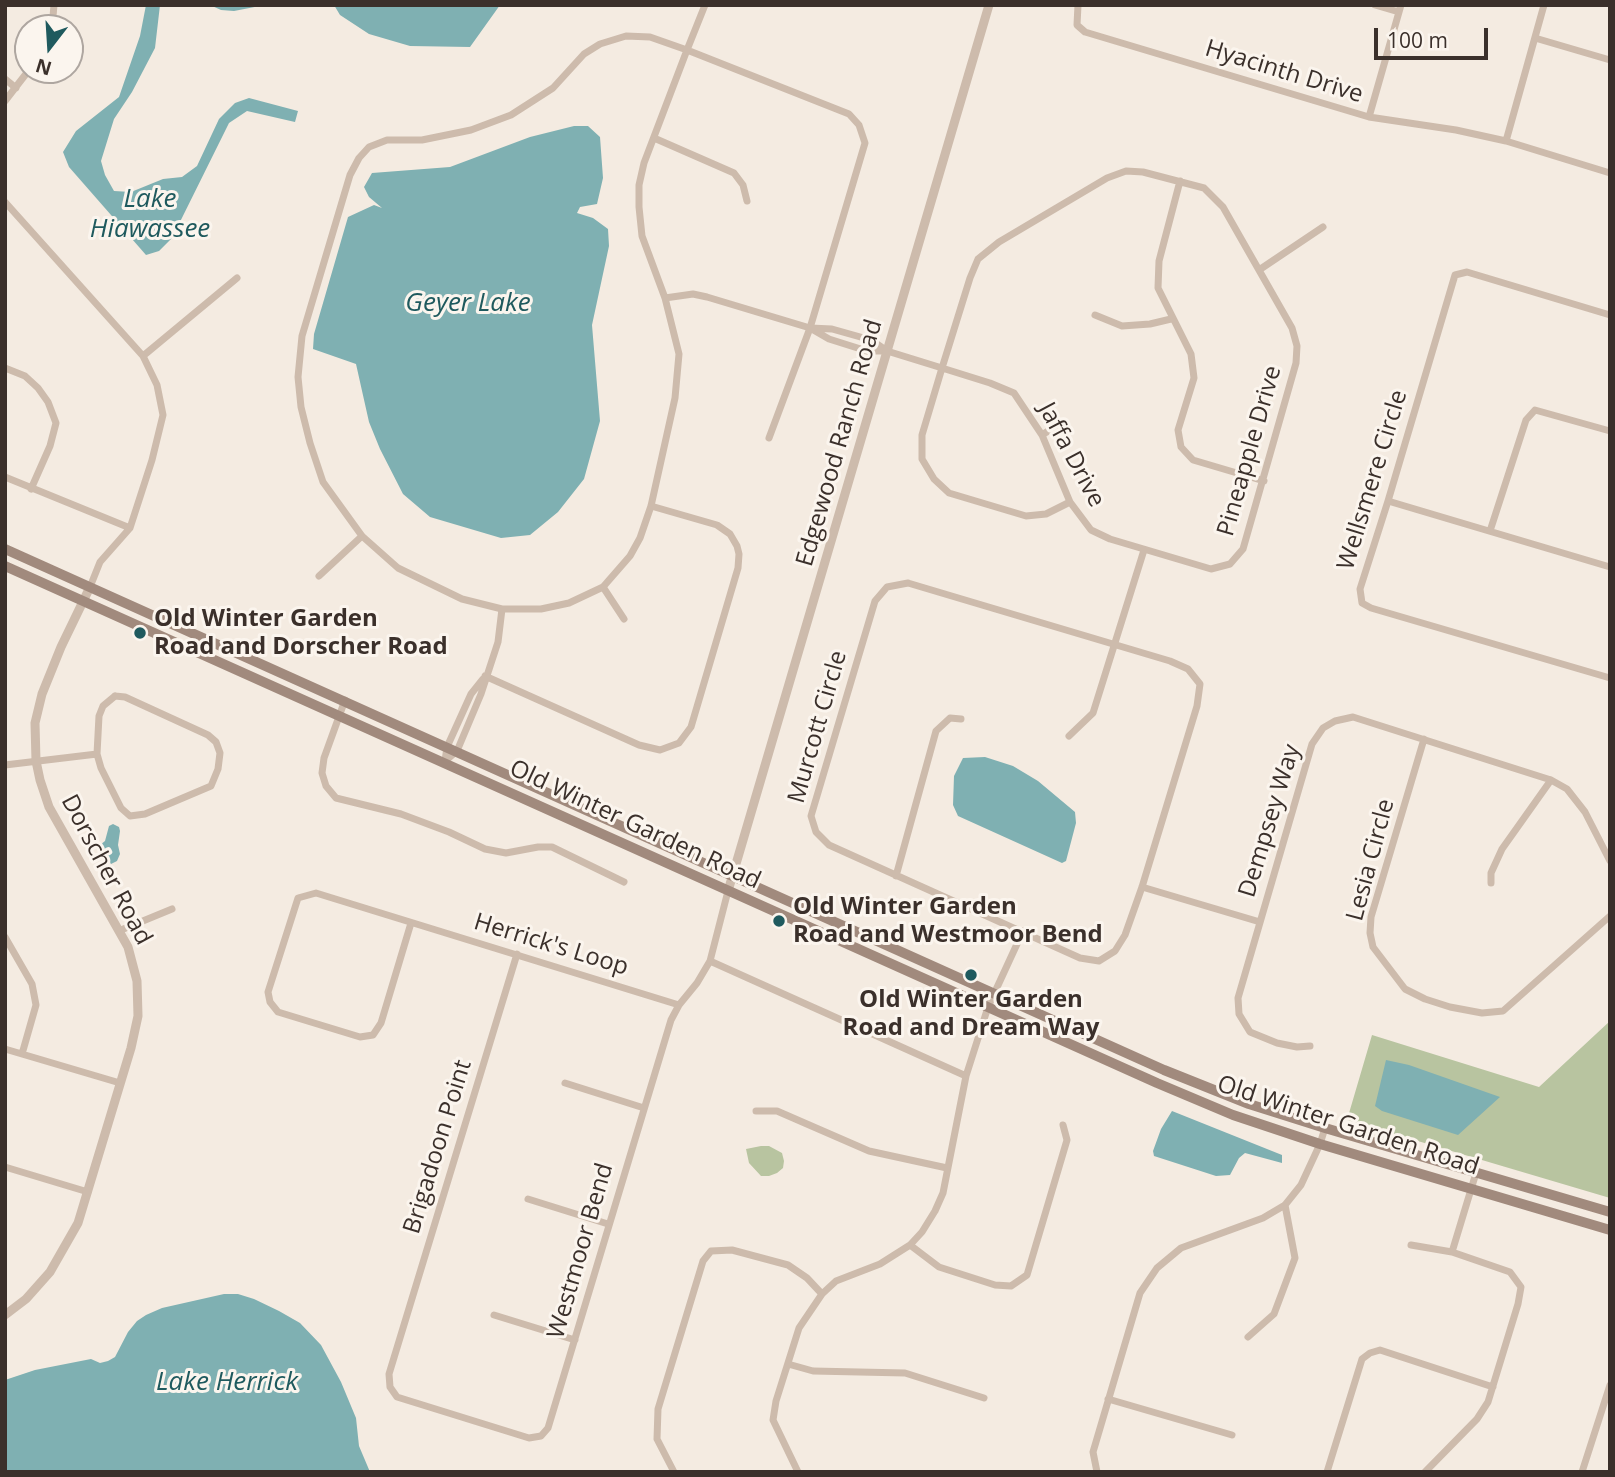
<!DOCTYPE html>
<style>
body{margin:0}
#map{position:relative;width:1615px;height:1477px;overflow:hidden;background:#f4ebe1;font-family:"Open Sans",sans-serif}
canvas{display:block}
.frame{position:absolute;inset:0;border:7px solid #3b302b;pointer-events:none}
.north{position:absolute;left:14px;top:14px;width:70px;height:70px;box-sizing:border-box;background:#fbf5ee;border:2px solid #aea6a0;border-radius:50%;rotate:197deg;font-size:19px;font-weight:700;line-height:28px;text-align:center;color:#3b302b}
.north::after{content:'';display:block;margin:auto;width:24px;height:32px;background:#1f5a5e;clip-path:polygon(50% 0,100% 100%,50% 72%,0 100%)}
.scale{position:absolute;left:1374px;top:28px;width:114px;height:32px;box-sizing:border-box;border:4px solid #3b302b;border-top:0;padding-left:9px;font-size:21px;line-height:24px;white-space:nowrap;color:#3b302b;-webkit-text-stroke:5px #fbf5ee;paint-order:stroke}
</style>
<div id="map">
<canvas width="1615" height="1477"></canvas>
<div class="frame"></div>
<div class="north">N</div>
<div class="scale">100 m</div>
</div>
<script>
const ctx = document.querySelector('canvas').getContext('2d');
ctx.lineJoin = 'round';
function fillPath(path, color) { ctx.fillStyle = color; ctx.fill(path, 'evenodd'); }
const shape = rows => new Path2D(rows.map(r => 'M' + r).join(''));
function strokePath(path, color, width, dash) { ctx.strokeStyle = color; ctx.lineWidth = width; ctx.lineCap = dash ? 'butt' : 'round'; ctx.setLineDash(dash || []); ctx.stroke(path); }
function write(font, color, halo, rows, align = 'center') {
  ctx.font = font + ' "Open Sans",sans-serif'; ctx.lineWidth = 6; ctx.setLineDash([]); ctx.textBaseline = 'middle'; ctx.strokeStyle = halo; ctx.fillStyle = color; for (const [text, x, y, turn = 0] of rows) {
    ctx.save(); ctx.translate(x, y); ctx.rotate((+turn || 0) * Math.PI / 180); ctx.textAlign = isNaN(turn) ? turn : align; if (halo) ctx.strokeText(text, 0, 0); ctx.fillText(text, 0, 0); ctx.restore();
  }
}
const green = shape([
 [1610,1021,1610,1198,1347,1120,1372,1035,1539,1087],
 [761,1146,769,1146,782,1153,784,1161,783,1168,777,1173,769,1176,761,1176,749,1163,746,1149]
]);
const water = shape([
 [146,5,160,5,155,48,132,92,114,119,101,161,105,175,114,191,131,192,163,179,182,177,197,166,219,119,235,103,249,98,298,111,295,122,247,111,229,123,172,238,159,251,146,255,69,167,63,152,76,131,119,97,140,36],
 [210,5,265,5,234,11,221,10],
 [334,5,500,5,470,47,410,46,369,34,340,15],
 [574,126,588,126,600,137,603,178,597,204,580,207,577,213,593,218,608,229,609,246,592,325,600,421,584,479,558,512,530,535,501,538,430,517,403,494,380,449,369,422,356,364,313,349,314,334,348,217,374,205,382,208,369,197,364,187,372,173,450,167,530,137],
 [985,757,1013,766,1038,781,1075,812,1076,823,1066,861,1062,863,958,816,953,805,954,776,963,758],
 [113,824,119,827,120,831,118,845,120,854,117,861,111,864,100,845,105,841,109,826],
 [1386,1060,1409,1065,1500,1097,1458,1135,1382,1111,1375,1106],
 [1172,1111,1282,1155,1282,1163,1245,1153,1239,1158,1230,1175,1216,1176,1154,1156,1153,1151,1161,1129],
 [224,1294,238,1294,254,1299,279,1311,300,1323,321,1345,341,1382,356,1418,359,1446,370,1472,5,1472,5,1380,35,1370,91,1359,100,1363,108,1361,115,1357,128,1332,137,1321,146,1315,162,1308]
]);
const minor = shape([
 [705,5,687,50,644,163,639,185,639,207,642,236,665,298,679,354,675,398,651,506,640,538,630,556,603,587,569,603,541,609,502,609,462,599,398,568,362,536,323,482,310,443,301,407,298,377,302,336,350,175,359,158,369,147,387,140,422,140,471,130,511,115,553,88,584,54,600,44,626,36,650,37,687,50,849,114,859,125,865,143,810,328,769,438],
 [1078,5,1077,25,1085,32,1369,117,1456,130,1506,141,1610,173],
 [1375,5,1399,12],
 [52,28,54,5],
 [1535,38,1610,60],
 [5,79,16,88],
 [5,101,29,70],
 [1369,117,1401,5],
 [654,138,734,173,743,185,747,201],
 [1506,141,1544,5],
 [1180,181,1159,261,1158,288,1191,354,1194,378,1178,430,1181,447,1193,460,1264,481],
 [5,202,143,356,157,385,163,415,152,460,130,528,100,562,90,587],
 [1259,270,1323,227],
 [665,298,693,294,707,297,810,328,829,339,867,351,886,351],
 [1095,315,1122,326,1150,324,1171,319],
 [1610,315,1467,272,1455,275,1388,501,1360,589,1362,603,1371,608,1610,678],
 [810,328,832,329,871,340,887,351,942,368,990,383,1014,393,1042,435,1070,502,1091,530,1110,539,1211,569,1230,564,1243,549,1296,363,1297,346,1292,328,1223,207,1204,188,1143,172,1126,171,1107,178,999,242,978,259,970,278,942,368,922,435,922,459,934,479,949,493,1026,516,1046,514,1070,502],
 [143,356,237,278],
 [5,368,25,376,38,388,48,402,56,423,50,446,31,489],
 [1042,435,1062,422],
 [5,477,130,528],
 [1388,501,1610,567],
 [1490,531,1526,420,1535,410,1610,431],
 [319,576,362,536],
 [908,583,1170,661,1188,669,1200,684,1197,706,1142,887,1125,935,1115,951,1099,961,1080,958,829,845,816,832,811,816,875,601,887,587,908,583],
 [603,587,624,619],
 [485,676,639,745,660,750,679,743,691,727,738,568,739,554,737,546,730,534,717,525,651,506],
 [115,696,125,697,208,735,216,742,220,753,218,769,211,786,145,814,130,816,121,808,101,768,97,754,99,716,103,706,115,696],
 [345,700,324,758,322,773,326,786,336,798,401,814,449,832,485,849,506,853,538,847,552,847,624,882],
 [1069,736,1093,713,1144,550],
 [1424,739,1371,917,1370,933,1373,947,1405,989,1425,999,1450,1007,1482,1013,1503,1011,1610,916],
 [445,761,457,751,481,694,498,642,502,609],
 [445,761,447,747,471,694,483,679],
 [5,765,97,754],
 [896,876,936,731,950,718,961,719],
 [1491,883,1491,873,1502,849,1551,780],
 [1142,887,1260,922],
 [411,923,381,1023,373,1035,360,1037,278,1012,270,1002,268,992,298,898,316,893,679,1005],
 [121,930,172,909],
 [5,937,32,984,36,1005,22,1054],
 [517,954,389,1374,390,1387,397,1397,529,1438,541,1436,548,1428,671,1020,679,1005,697,983,710,961,728,891],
 [710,961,966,1076],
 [1310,1046,1297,1047,1277,1043,1250,1032,1239,1014,1238,998,1312,744,1323,728,1335,721,1353,717,1551,780,1567,789,1585,812,1610,861],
 [5,1049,120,1083],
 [565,1083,644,1108],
 [756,1111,777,1111,869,1151,947,1168],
 [5,1167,88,1192],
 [528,1199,608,1224],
 [910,1245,939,1267,995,1285,1011,1286,1027,1275,1067,1140,1063,1125],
 [1411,1245,1452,1252,1510,1272,1521,1287,1518,1304,1488,1402,1477,1419,1425,1472],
 [1452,1252,1476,1173],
 [494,1315,575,1340],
 [1248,1337,1274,1314,1295,1258,1285,1205],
 [788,1364,813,1371,905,1373,984,1398],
 [1108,1399,1232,1435],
 [674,1472,657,1439,658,1409,703,1261,711,1251,732,1250,788,1265,807,1278,822,1294],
 [798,1472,773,1420,776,1401,799,1328,822,1294,836,1281,880,1264,910,1245,922,1232,935,1211,943,1193,966,1076,988,1007,1023,931],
 [1097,1472,1093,1452,1140,1293,1157,1268,1181,1248,1263,1218,1285,1205,1301,1185,1320,1144,1325,1128],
 [1327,1472,1362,1359,1370,1353,1380,1350,1493,1387],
 [1582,1472,1610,1385]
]);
const tertiary = shape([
 [728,891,989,5],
 [5,1315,26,1299,50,1272,78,1223,131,1048,138,1016,137,981,128,947,49,807,40,780,36,761,35,723,42,694,61,647,90,587]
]);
const secondary = shape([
 [5,549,1164,1070,1249,1104,1325,1128,1610,1212],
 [5,566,1157,1083,1233,1115,1320,1144,1610,1230]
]);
const markers = [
 [140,633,7,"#1f5a5e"],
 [779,921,7,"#1f5a5e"],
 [971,975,7,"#1f5a5e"]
];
const streetNames = [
 ["Hyacinth Drive",1284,72,17],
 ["Edgewood Ranch Road",840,443,-74],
 ["Pineapple Drive",1250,451,-74],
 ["Jaffa Drive",1071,455,62],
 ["Wellsmere Circle",1373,480,-73],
 ["Murcott Circle",818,727,-74],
 ["Dempsey Way",1270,821,-73],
 ["Old Winter Garden Road",635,825,25],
 ["Lesia Circle",1371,860,-75],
 ["Dorscher Road",106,870,62],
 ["Herrick's Loop",551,945,17],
 ["Old Winter Garden Road",1348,1126,18],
 ["Brigadoon Point",438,1147,-73],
 ["Westmoor Bend",581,1251,-74]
];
const poiNames = [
 ["Old Winter Garden",154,619],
 ["Road and Dorscher Road",154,647],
 ["Old Winter Garden",793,907],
 ["Road and Westmoor Bend",793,935],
 ["Old Winter Garden",971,1000,"center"],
 ["Road and Dream Way",971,1028,"center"]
];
const waterNames = [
 ["Lake",150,200],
 ["Hiawassee",150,230],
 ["Geyer Lake",468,304],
 ["Lake Herrick",227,1383]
];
fillPath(green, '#b8c4a0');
fillPath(water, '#7fb0b2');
strokePath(minor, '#cdbbac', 7);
strokePath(tertiary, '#cdbbac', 9);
strokePath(secondary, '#a18a7d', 10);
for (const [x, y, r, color] of markers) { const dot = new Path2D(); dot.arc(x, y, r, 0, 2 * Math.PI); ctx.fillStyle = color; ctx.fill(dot); strokePath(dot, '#fbf5ee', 2.5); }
write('24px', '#3b302b', '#fbf5ee', streetNames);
write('bold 24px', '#3b302b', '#fbf5ee', poiNames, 'left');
write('italic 26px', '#1f5a5e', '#fbf5ee', waterNames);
</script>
